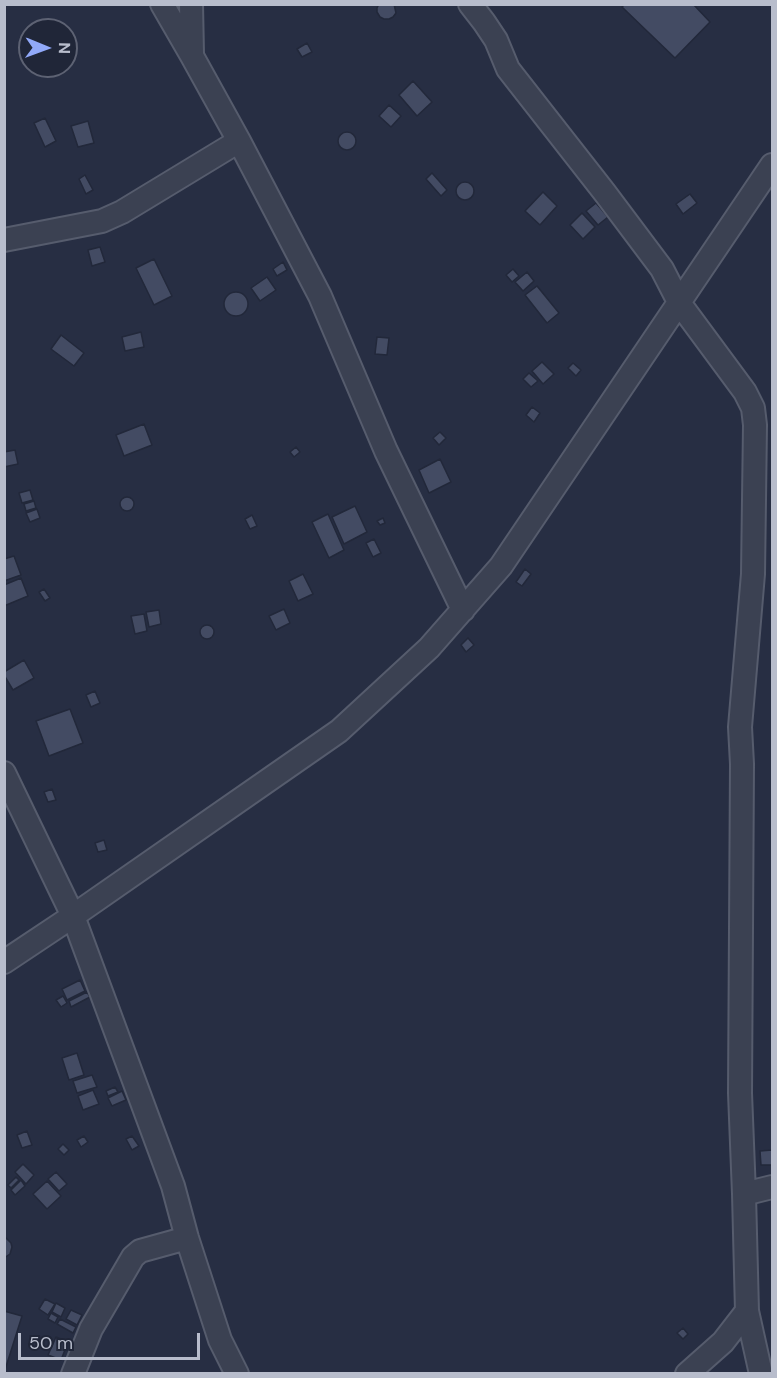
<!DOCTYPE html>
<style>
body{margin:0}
#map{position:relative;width:777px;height:1378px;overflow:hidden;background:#272e43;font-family:"DM Sans",sans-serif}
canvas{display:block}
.frame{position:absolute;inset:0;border:6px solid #b8bdcc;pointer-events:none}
.north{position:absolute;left:18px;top:18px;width:60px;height:60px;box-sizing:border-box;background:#202638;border:2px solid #5d6273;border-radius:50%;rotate:91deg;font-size:16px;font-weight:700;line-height:24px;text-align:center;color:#b8bdcc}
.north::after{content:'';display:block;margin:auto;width:21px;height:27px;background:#91a9f9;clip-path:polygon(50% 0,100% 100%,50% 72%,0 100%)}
.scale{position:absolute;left:18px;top:1333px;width:182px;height:27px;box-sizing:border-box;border:3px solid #b8bdcc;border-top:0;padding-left:8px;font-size:18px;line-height:21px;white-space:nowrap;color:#b8bdcc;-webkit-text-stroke:4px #202638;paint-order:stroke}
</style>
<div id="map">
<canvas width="777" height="1378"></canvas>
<div class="frame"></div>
<div class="north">N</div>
<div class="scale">50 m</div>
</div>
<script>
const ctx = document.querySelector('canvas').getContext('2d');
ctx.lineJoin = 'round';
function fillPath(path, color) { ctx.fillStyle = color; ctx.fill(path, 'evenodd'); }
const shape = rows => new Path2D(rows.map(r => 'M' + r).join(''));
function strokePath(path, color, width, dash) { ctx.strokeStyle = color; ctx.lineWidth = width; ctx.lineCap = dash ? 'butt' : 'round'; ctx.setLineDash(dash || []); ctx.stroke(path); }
const building = shape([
 [379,4,394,4,396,13,393,17,389,19,384,19,380,17,377,12,377,8,379,4],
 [625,4,693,4,710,22,675,58,622,7,625,4],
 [307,43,312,52,302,57,297,49,307,43],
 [413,81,432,102,417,116,399,95,413,81],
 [389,105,401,116,391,127,379,116,389,105],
 [45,118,56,141,45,147,34,123,45,118],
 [88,121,94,143,78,147,71,126,88,121],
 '338 141a9 9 0 1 1 18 0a9 9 0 1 1-18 0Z',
 [432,173,447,190,441,196,426,179,432,173],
 [85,175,93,190,86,194,79,179,85,175],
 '456 191a9 9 0 1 1 18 0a9 9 0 1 1-18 0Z',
 [543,192,557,206,540,225,525,211,543,192],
 [690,194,697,203,683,214,676,204,690,194],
 [596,203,608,217,598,225,586,211,596,203],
 [582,213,595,227,583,239,570,225,582,213],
 [100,247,105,262,92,266,88,250,100,247],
 [154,259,172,296,154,305,136,268,154,259],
 [283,262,287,270,277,276,273,269,283,262],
 [513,269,519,276,512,282,506,275,513,269],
 [527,272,534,281,523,291,515,282,527,272],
 [267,277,276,290,260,301,251,288,267,277],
 [537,286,559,313,547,323,525,295,537,286],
 '224 304a12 12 0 1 1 24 0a12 12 0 1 1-24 0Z',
 [141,332,144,347,125,351,122,337,141,332],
 [61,335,84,353,74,366,51,349,61,335],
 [377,337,389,338,387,355,375,354,377,337],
 [542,362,554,374,543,384,532,371,542,362],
 [573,363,581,370,576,376,568,368,573,363],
 [529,373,538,381,531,387,523,379,529,373],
 [532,407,540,413,534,422,526,415,532,407],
 [144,424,152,445,124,456,116,435,144,424],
 [440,432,446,438,439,445,433,438,440,432],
 [296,447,300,452,294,457,290,452,296,447],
 [15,450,18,464,4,467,4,452,15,450],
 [440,459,451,482,429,493,419,470,440,459],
 [30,490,33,500,22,503,19,493,30,490],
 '120 504a7 7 0 1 1 14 0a7 7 0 1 1-14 0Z',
 [34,501,36,508,26,511,24,504,34,501],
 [355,506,367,532,344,544,332,517,355,506],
 [37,509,40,518,30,522,26,513,37,509],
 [328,514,344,550,329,558,312,522,328,514],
 [252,515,257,526,250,529,245,519,252,515],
 [383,518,385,523,380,525,377,521,383,518],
 [374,539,381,553,373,557,366,543,374,539],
 [14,556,21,575,4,581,4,559,14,556],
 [525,569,531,574,522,586,516,582,525,569],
 [303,574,313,594,298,601,289,581,303,574],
 [21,578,28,596,4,606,4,585,21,578],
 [44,589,50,598,45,601,39,592,44,589],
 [284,609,290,623,276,630,269,616,284,609],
 [159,610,161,624,149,627,146,612,159,610],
 [144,614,147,631,135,634,131,616,144,614],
 '200 632a7 7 0 1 1 14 0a7 7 0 1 1-14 0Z',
 [468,638,474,645,466,652,461,645,468,638],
 [24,660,34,678,13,690,4,675,4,672,24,660],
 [95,691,100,703,91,707,86,695,95,691],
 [70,709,83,743,49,756,36,721,70,709],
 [52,789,56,800,48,802,44,792,52,789],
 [104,840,107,850,98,852,95,843,104,840],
 [80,980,85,991,67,1000,62,989,80,980],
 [87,992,90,997,71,1007,69,1001,87,992],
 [63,996,67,1003,61,1007,56,1000,63,996],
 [77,1053,84,1075,69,1080,62,1058,77,1053],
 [92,1075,97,1087,77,1093,73,1081,92,1075],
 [115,1087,118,1092,108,1096,106,1091,115,1087],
 [93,1090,99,1104,83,1110,78,1096,93,1090],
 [122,1091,126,1100,112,1106,108,1098,122,1091],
 [27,1131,32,1145,22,1148,17,1135,27,1131],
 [84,1136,88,1142,81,1147,77,1140,84,1136],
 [132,1136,139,1146,132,1150,126,1139,132,1136],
 [63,1144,69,1150,64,1155,58,1149,63,1144],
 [772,1150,772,1165,761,1165,760,1151,772,1150],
 [23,1164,34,1175,26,1184,15,1172,23,1164],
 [56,1172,67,1184,59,1191,48,1179,56,1172],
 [16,1177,19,1180,11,1188,8,1185,16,1177],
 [21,1180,25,1186,15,1195,11,1190,21,1180],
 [47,1181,61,1196,47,1209,33,1194,47,1181],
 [4,1236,11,1243,12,1247,10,1254,4,1258,4,1236],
 [45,1299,55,1304,48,1315,39,1309,45,1299],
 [56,1303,65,1308,61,1317,52,1312,56,1303],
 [71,1310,82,1315,77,1325,66,1319,71,1310],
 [4,1311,22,1316,4,1373,4,1311],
 [51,1313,58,1317,55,1323,48,1319,51,1313],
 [60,1319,76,1327,73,1333,57,1324,60,1319],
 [683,1328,688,1334,683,1339,677,1333,683,1328],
 [56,1337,68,1342,61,1360,48,1355,56,1337]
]);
const street = shape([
 [162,4,192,56,239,141,320,296,386,451,463,610],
 [191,4,192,54],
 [470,4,484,22,496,40,508,69,605,193,662,269,680,304,745,392,753,408,755,425,753,574,740,727,742,764,740,1093,744,1194,747,1311,761,1374],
 [4,240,102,221,122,212,239,141],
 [4,773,73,916,173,1186,187,1238,220,1340,237,1374],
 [4,962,73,916,339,731,429,648,501,566,772,165],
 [744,1194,772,1187],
 [73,1374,91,1329,133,1257,140,1251,187,1238],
 [687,1374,723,1342,747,1311]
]);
fillPath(building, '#434b63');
strokePath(building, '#22283a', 1.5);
strokePath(street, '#565c6d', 26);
strokePath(street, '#3b4152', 22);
</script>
